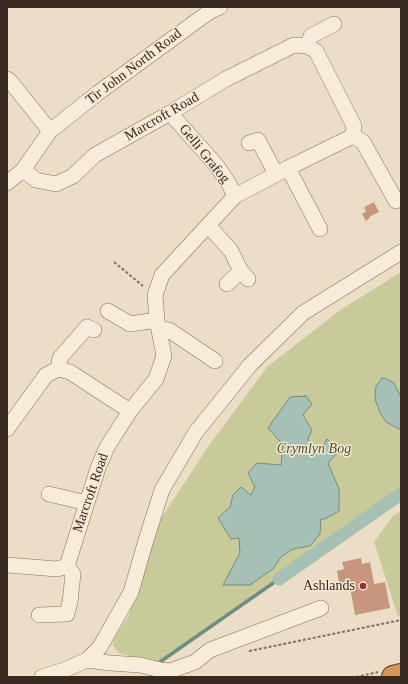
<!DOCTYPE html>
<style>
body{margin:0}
#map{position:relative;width:408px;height:684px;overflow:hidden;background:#ecddc6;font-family:Georgia,serif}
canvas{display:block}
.frame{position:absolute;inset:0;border:8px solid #382920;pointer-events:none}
</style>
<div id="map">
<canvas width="408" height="684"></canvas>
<div class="frame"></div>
</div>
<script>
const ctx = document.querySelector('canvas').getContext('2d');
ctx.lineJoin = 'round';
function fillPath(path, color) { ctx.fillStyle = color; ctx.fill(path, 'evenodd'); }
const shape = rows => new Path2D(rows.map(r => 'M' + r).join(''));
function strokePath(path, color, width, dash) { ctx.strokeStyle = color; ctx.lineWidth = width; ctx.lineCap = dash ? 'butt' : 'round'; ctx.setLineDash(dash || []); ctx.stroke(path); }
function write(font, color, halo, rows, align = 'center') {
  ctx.font = font + ' Georgia,serif'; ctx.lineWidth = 3; ctx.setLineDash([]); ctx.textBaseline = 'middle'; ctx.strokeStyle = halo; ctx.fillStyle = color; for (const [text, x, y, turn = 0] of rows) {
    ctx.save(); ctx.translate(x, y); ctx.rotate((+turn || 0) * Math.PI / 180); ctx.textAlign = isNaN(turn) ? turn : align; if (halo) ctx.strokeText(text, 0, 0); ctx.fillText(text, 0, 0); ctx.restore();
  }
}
const green = shape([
 [401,272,401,494,157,664,119,653,113,646,113,640,128,617,140,585,152,532,210,444,267,367,339,311],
 [401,511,401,615,398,616,374,542,393,516]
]);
const water = shape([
 [382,378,387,379,394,383,401,397,401,430,386,422,380,413,375,399,376,386,382,378],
 [306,396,312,404,303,415,312,430,308,439,313,450,321,451,327,439,339,451,328,463,339,489,339,511,325,519,321,519,320,534,310,546,293,549,281,557,273,569,250,585,223,585,240,553,239,538,231,539,218,518,230,507,233,495,241,487,251,495,255,487,248,473,257,463,281,465,283,445,268,428,290,397,306,396]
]);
const stream = shape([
 [157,664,279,579]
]);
const canal = shape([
 [279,579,401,494]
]);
const building = shape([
 [374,202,379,212,369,217,370,218,366,221,362,214,366,212,364,207],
 [361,558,362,564,370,562,374,584,385,582,390,608,355,615,350,587,340,589,337,571,344,569,342,562]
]);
const path = shape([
 [114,262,143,286],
 [249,651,401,620],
 [356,677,378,672]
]);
const minor = shape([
 [307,46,311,36,334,24],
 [7,79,10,81,50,131],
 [170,113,217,166,229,184,235,196],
 [353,136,363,142,396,201],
 [249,143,258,140,276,174],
 [288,168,320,229],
 [7,183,23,170,50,131,98,93,209,12,220,7],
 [208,225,231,251,241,271,248,279],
 [227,284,241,271],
 [108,311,130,324,157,320],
 [159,329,169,330,215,361],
 [58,369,60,358,87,327,94,330],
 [7,429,46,375,58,369,70,372,130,411],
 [49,494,87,503],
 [7,565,57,569,67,566,98,468,107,447,130,411,156,379,164,356,157,320,155,295,162,275,235,196,288,168,353,136,354,126,316,51,307,46,294,45,226,79,170,113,95,155,73,176,56,184,36,180,23,170],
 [39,615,67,614,70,602,73,574,67,566],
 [87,660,110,663,140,665,161,670,170,671,195,662,210,650,321,608],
 [42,677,64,670,87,660,100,647,131,592,146,540,162,490,196,432,250,365,303,313,401,252]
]);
const highway = shape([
 [393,677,401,675]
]);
const markers = [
 [363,586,4,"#932f3a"]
];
const streetNames = [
 ["Tir John North Road",134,67,-37],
 ["Marcroft Road",162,117,-30],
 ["Gelli Grafog",204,154,51],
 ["Marcroft Road",91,493,-71]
];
const parkNames = [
 ["Crymlyn Bog",314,449]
];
const poiNames = [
 ["Ashlands",355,586]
];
fillPath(green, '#c9ca9a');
fillPath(water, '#a7c0b6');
strokePath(water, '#6e8e83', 1);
strokePath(stream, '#6e8e83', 3.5);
strokePath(canal, '#a7c0b6', 13);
fillPath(building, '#c8957e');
strokePath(minor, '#876f5d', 16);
strokePath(highway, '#553e30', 24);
strokePath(path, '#876f5d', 2, [3, 2]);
strokePath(minor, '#f7ebd9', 15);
strokePath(highway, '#d7945b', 22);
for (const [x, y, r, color] of markers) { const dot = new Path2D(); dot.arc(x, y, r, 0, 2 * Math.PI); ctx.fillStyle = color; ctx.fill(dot); strokePath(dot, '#f4e8d5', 1.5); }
write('14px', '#382920', '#f4e8d5', streetNames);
write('italic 14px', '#4c5327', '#f4e8d5', parkNames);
write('14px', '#382920', '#f4e8d5', poiNames, 'right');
</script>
